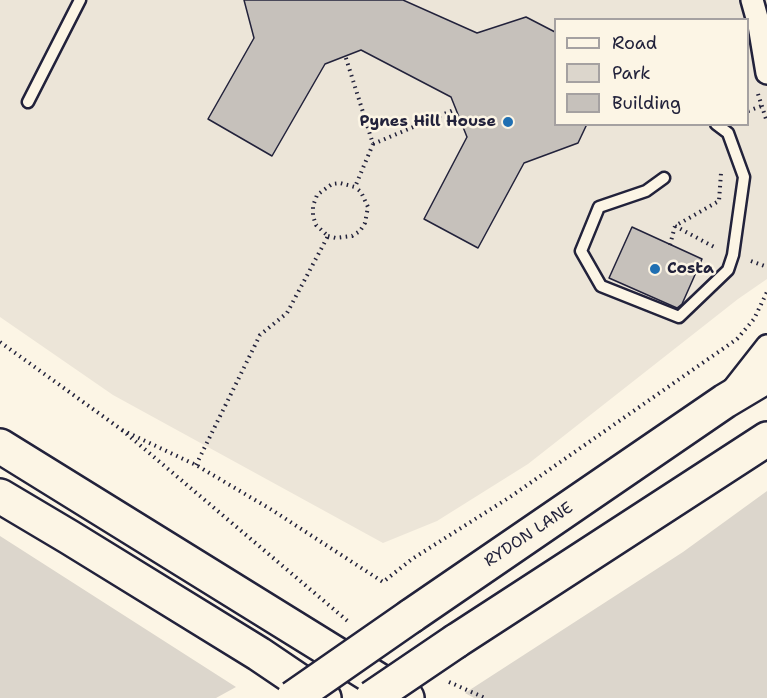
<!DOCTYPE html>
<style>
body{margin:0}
#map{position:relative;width:767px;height:698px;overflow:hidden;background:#fcf5e5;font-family:"Shantell Sans",sans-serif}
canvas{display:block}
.legend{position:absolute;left:554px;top:18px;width:195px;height:108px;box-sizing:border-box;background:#fcf5e5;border:2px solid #a5a1a1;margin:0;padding:8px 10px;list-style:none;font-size:18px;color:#22223b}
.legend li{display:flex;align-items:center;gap:12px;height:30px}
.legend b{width:30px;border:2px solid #a5a1a1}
</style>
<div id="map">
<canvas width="767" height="698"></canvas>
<ul class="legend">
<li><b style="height:8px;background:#fcf5e5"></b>Road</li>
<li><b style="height:16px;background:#dcd6cc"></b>Park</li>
<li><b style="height:16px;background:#c6c1bb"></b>Building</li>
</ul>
</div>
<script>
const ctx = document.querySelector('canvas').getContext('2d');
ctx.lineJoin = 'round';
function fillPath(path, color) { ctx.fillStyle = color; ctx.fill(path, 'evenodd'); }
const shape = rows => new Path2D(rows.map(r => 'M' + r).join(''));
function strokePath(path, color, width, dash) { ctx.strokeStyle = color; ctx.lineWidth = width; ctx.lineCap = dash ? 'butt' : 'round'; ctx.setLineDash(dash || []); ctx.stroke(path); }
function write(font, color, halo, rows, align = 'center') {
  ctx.font = font + ' "Shantell Sans",sans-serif'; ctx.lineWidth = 5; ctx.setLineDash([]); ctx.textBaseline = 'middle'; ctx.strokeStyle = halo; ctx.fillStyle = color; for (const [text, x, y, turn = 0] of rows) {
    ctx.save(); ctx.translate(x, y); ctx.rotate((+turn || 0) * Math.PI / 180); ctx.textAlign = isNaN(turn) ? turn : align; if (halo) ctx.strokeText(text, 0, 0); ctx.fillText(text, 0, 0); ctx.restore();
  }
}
const built = shape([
 [0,0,767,0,767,279,738,299,528,464,437,521,383,543,113,395,0,317],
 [556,20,748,20,748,124,556,124]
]);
const green = shape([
 [767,491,767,698,474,698,465,693,683,552],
 [0,536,236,687,216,698,0,698]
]);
const building = shape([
 [244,0,403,0,477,33,526,17,555,32,555,124,587,124,578,143,524,163,478,248,424,219,467,137,451,97,361,50,325,64,272,156,208,119,254,38,244,0],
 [632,227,702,259,682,304,677,308,609,278,632,227]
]);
const path = shape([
 [758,94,767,122],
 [748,111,762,106],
 [373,144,456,109],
 [675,226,716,248],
 [328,236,336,238,352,236,360,231,365,223,368,207,361,192,355,187],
 [670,245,675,226,719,201,721,173],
 [751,261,767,267],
 [0,342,122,430,350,623],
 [122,430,196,465,272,510,383,582,412,559,510,497,737,339,754,319,767,292],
 [196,465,260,335,287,313,328,236,316,225,313,216,313,206,317,195,332,184,340,183,355,187,373,144,345,55],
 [449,682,485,698]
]);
const service = shape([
 [28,102,80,0],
 [664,178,646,191,599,207,581,251,601,286,679,317,728,270,733,255,744,177,728,133,716,124]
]);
const minor = shape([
 [752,0,759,25,767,73],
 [734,388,767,346]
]);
const primary = shape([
 [0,446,407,698],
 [0,496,69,537,259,654,324,698],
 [411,616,725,401,767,376],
 [456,641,767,439]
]);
const primaryBridge = shape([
 [293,698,411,616],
 [372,698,456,641]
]);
const markers = [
 [508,122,6,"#1f6fb2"],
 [655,269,6,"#1f6fb2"]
];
const poiNames = [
 ["Pynes Hill House",496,122],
 ["Costa",667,269,"left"]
];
const streetNames = [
 ["RYDON LANE",529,535,-34]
];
fillPath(built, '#ece5d8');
fillPath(green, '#dcd6cc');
fillPath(building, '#c6c1bb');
strokePath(building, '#22223b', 1.5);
strokePath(service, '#22223b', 15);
strokePath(minor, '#22223b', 26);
strokePath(primary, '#22223b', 38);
strokePath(path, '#22223b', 4, [1.5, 4.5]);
strokePath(service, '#fcf5e5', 10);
strokePath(minor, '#fcf5e5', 21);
strokePath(primary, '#fcf5e5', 33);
strokePath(primaryBridge, '#22223b', 38, []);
strokePath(primaryBridge, '#fcf5e5', 33);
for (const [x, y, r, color] of markers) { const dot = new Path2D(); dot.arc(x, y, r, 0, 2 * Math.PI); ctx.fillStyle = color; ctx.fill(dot); strokePath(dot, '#fcf5e5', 2); }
write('bold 16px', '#22223b', '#fcf5e5', poiNames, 'right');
write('16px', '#22223b', '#fcf5e5', streetNames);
</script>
